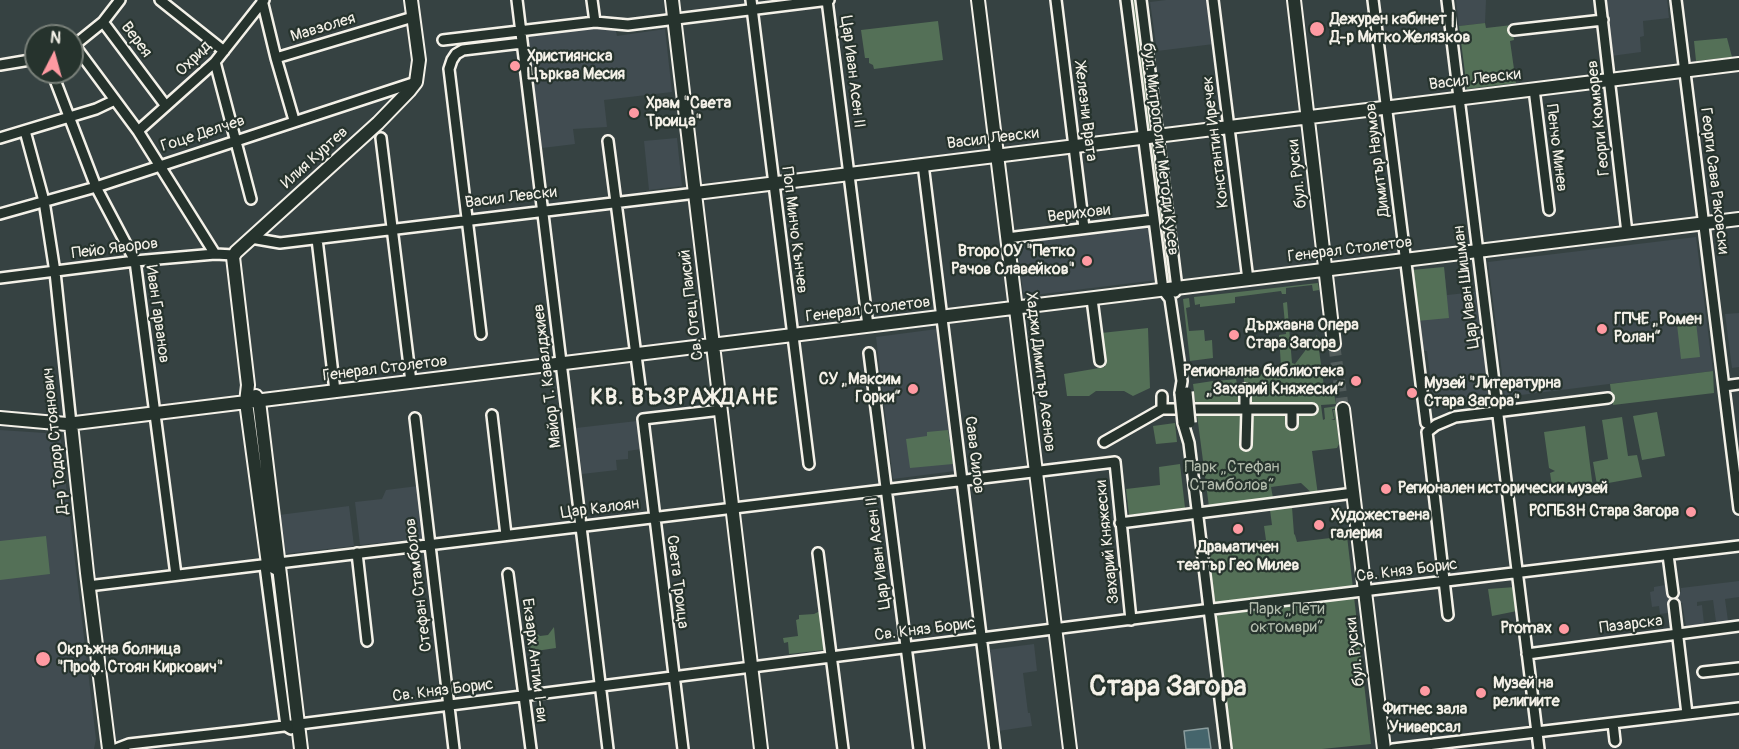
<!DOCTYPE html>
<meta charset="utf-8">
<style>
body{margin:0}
#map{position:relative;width:1739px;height:749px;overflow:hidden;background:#364242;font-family:Pangolin,sans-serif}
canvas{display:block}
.north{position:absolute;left:24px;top:24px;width:60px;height:60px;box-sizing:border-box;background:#26332d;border:2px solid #787f78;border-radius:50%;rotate:6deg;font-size:16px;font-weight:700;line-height:24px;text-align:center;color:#f4f1e8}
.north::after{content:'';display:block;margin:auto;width:21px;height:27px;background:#ff9aa2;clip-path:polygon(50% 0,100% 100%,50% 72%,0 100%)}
</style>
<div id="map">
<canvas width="1739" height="749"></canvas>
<div class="north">N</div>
</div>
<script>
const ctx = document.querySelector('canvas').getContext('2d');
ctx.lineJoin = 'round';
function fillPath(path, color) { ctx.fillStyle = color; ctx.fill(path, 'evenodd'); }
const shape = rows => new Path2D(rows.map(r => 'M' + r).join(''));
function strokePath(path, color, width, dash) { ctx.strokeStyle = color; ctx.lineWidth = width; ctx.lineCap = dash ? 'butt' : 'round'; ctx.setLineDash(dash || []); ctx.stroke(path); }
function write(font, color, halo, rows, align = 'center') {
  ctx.font = font + ' Pangolin,sans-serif'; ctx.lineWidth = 4.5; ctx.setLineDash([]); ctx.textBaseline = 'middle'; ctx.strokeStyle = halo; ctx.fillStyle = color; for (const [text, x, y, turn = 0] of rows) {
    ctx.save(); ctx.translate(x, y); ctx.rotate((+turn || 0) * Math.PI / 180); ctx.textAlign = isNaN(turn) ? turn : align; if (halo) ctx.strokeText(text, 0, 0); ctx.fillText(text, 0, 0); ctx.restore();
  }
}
const built = shape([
 [1166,0,1208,0,1214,44,1157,51,1150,2],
 [1456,0,1486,0,1485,23,1459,26],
 [1604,0,1667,0,1669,18,1643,21,1644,36,1640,37,1641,52,1611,56],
 [615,26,617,36,665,29,672,92,604,100,607,127,573,129,575,144,542,148,528,36],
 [677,138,682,186,649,190,644,141],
 [1150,224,1157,280,1026,296,1023,292,1017,242],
 [1696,237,1713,371,1505,397,1488,262],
 [1444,267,1447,295,1476,292,1489,401,1434,408,1427,351,1421,351,1412,270],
 [1739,313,1739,367,1732,368,1725,314],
 [937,329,955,471,893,479,876,337],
 [637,421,641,449,628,451,628,459,616,460,617,470,582,474,576,428],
 [0,430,60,434,96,739,94,749,0,749],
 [418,486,424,538,360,545,355,502,382,499,386,490],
 [349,506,354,546,283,554,279,515],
 [1739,581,1739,597,1725,599,1728,621,1716,622,1713,600,1697,602,1697,606,1702,605,1704,624,1686,626,1682,603,1667,605,1668,613,1660,614,1659,606,1652,607,1650,592,1654,591,1654,587,1665,585,1666,594,1681,592,1681,588],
 [1034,644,1037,671,1023,673,1028,713,1030,713,1032,726,998,731,988,650]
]);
const green = shape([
 [1126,0,1141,0,1177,288,1163,290],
 [938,21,943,60,874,69,873,65,869,63,869,58,865,58,861,30],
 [1485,23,1486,28,1512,25,1514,40,1510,41,1516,83,1467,89,1459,26],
 [1727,38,1732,57,1696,61,1694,41],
 [1444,267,1449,318,1417,321,1412,270],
 [1318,283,1319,290,1313,291,1312,285,1286,288,1286,294,1282,294,1281,291,1235,297,1235,303,1200,307,1200,304,1195,305,1194,297],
 [1189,298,1190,307,1186,308,1189,331,1204,330,1205,341,1212,340,1213,358,1190,361,1183,299],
 [1287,302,1292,363,1295,364,1317,335,1325,394,1334,393,1336,404,1321,405,1323,420,1325,419,1324,408,1338,406,1338,401,1341,400,1342,408,1332,409,1334,419,1331,420,1335,420,1333,410,1336,410,1339,444,1337,448,1312,451,1318,495,1315,496,1301,483,1271,487,1273,498,1215,505,1209,507,1193,384,1213,381,1214,387,1222,385,1217,385,1217,381,1236,379,1237,384,1244,383,1244,377,1268,373,1268,370,1281,367,1279,335,1286,334,1283,303],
 [1695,313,1700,357,1681,359,1676,316],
 [1148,328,1150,388,1133,396,1124,391,1096,391,1089,396,1067,396,1064,374,1105,367,1101,333],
 [1713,371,1714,393,1613,405,1610,384],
 [1657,412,1665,456,1642,460,1633,416],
 [1622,417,1628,456,1637,455,1642,477,1597,485,1593,462,1608,459,1602,420],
 [1175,423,1177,442,1156,444,1153,426],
 [1585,426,1593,488,1553,492,1550,473,1555,471,1549,468,1544,432],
 [948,430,953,464,910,468,906,439,927,436,927,432],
 [1180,464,1185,508,1129,515,1126,489,1160,485,1159,467],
 [1292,507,1294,534,1295,535,1297,542,1347,536,1371,744,1322,749,1232,749,1208,547,1233,546,1235,543,1266,540,1264,526,1272,525,1270,510],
 [46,536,50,574,0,580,0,541],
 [1515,587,1517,611,1492,616,1488,589],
 [820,611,824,650,789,654,788,642,784,643,783,638,798,636,796,620,799,619,799,615,814,614],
 [554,627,556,648,529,652,526,635,529,631,533,630,540,636,548,635]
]);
const water = shape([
 [1208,728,1211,749,1186,749,1184,731,1208,728]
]);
const secondaryTunnel = shape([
 [1334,344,1343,409]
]);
const street = shape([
 [160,0,224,51],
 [262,0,276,58,294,120],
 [517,0,608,749],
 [592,0,595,22],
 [751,0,809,464],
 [827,0,868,326],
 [1056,0,1084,228],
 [1126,0,1163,290,1170,299,1182,381,1180,393],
 [1141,0,1177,288,1175,292],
 [1213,0,1248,280],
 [1373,0,1426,423],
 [1447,0,1539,749],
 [1600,0,1627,233],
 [1676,0,1739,509],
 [103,22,166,106],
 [1514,30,1603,20],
 [443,40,595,22,628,25,829,0],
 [75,46,138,131,215,254],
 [72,47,103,22,120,0],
 [276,58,413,17],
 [215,62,251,199],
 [0,65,36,59],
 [52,72,96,187,135,261,176,575],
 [1534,89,1549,210],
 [25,131,44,201,55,272,71,424],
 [138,131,215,62,264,0],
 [0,138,96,109,115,100],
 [381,138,411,382],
 [608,141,640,386],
 [923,164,995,749],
 [0,214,96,187,416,82],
 [251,238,280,243,696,193],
 [1007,238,1154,220],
 [317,239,335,391],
 [0,278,135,261,215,254,234,255],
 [1092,299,1100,361],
 [481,334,449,69,452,60,456,54,463,50,522,43],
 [869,353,919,749],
 [1724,386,1739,384],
 [1162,396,1162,409],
 [1245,409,1245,389],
 [1292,409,1292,424],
 [492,415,506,535],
 [415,418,454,749],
 [1183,423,1189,443,1226,749],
 [1104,442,1162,409,1312,409],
 [1246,445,1247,409],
 [1120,523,1354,493],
 [357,553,367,641],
 [818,553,843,749],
 [1668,555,1673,593],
 [268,564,265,566,286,726,291,729],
 [508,574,531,749],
 [88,586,1115,462,1131,620],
 [1674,604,1687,714],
 [1448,615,1427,432,1436,425,1455,417,1608,398],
 [1527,654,1739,626],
 [1703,672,1739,668],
 [1613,723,1615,741],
 [116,749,129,744,244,731,1204,610,1739,546],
 [683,749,643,419,721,410],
 [1393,749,1739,708]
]);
const secondary = shape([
 [672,0,761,749],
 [978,0,1070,749],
 [1294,0,1334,344],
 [696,193,1739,64],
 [256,396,259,401,301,749],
 [1343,409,1384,749],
 [0,418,67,424,1739,219],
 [71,424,87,573,109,749],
 [279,570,268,564,246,402,248,385,233,257,236,252,378,123,409,91,416,82,419,60,411,0]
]);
const streetBridge = shape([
 [1187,392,1190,423],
 [1180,393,1183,423]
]);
const markers = [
 [1317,29,8,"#ff9aa2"],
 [515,66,6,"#ff9aa2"],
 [634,113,6,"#ff9aa2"],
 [1087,261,6,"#ff9aa2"],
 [1602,329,6,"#ff9aa2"],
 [1234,335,6,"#ff9aa2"],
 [1356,381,6,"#ff9aa2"],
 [913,389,6,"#ff9aa2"],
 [1412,393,6,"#ff9aa2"],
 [1386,489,6,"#ff9aa2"],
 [1691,512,6,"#ff9aa2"],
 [1319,525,6,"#ff9aa2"],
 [1238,529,6,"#ff9aa2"],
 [1564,629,6,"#ff9aa2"],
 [43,659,8,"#ff9aa2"],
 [1425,691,6,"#ff9aa2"],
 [1481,693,6,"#ff9aa2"]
];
const poiNames = [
 ["Дежурен кабинет |",1330,20],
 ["Д-р Митко Желязков",1330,38],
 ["Християнска",527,57],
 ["Църква Месия",527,75],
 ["Храм \"Света",646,104],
 ["Троица\"",646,122],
 ["Второ ОУ \"Петко",1075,252,"right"],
 ["Рачов Славейков\"",1075,270,"right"],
 ["ГПЧЕ „Ромен",1614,320],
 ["Ролан“",1614,338],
 ["Държавна Опера",1246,326],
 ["Стара Загора",1246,344],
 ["Регионална библиотека",1344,372,"right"],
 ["„Захарий Княжески“",1344,390,"right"],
 ["СУ „Максим",901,380,"right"],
 ["Горки“",901,398,"right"],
 ["Музей \"Литературна",1424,384],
 ["Стара Загора\"",1424,402],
 ["Регионален исторически музей",1398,489],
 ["РСПБЗН Стара Загора",1679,512,"right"],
 ["Художествена",1331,516],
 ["галерия",1331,534],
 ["Драматичен",1238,548,"center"],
 ["театър Гео Милев",1238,566,"center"],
 ["Promax",1552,629,"right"],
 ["Окръжна болница",57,650],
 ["\"Проф. Стоян Киркович\"",57,668],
 ["Музей на",1493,684],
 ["религиите",1493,702],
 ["Фитнес зала",1425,710,"center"],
 ["Универсал",1425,728,"center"]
];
const streetNames = [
 ["Мавзолея",323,28,-17],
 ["Верея",136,40,53],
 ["Охрид",194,59,-45],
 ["Цар Иван Асен II",852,72,83],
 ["Васил Левски",1475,80,-7],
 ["Железни Врата",1085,112,83],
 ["Георги Кюмюрев",1599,118,-96],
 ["Гоце Делчев",203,134,-18],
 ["Васил Левски",993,139,-7],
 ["Константин Иречек",1216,142,-97],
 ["Пенчо Минев",1556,148,83],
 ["бул. Митрополит Методи Кусев",1160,149,83],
 ["Илия Куртев",315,158,-42],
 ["Димитър Наумов",1378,160,-97],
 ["бул. Руски",1298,174,-97],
 ["Георги Сава Раковски",1714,181,83],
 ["Васил Левски",511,198,-7],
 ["Верихови",1079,214,-7],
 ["Поп Минчо Кънчев",794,230,83],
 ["Пейо Яворов",115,249,-7],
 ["Генерал Столетов",1350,250,-7],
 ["Цар Иван Шишман",1467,287,-97],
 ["Св. Отец Паисий",692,305,-97],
 ["Генерал Столетов",868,310,-7],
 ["Иван Гарванов",157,314,82],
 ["Генерал Столетов",385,369,-7],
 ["Хаджи Димитър Асенов",1040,372,83],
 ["Майор Т. Кавалджиев",548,376,-97],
 ["Д-р Тодор Стоянович",56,441,-96],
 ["Сава Силов",974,455,83],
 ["Цар Калоян",600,509,-7],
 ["Захарий Княжески",1108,542,-96],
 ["Цар Иван Асен II",879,553,-97],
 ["Св. Княз Борис",1407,571,-7],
 ["Света Троица",677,582,83],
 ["Стефан Стамболов",419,585,-97],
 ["Пазарска",1631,625,-7],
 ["Св. Княз Борис",925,630,-7],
 ["бул. Руски",1356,652,-97],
 ["Екзарх Антим I-ви",534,660,83],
 ["Св. Княз Борис",443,691,-7]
];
const parkNames = [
 ["Парк „Стефан",1232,468],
 ["Стамболов“",1232,486],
 ["Парк „Пети",1287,610],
 ["октомври“",1287,628]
];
const districtNames = [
 ["КВ. ВЪЗРАЖДАНЕ",685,398]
];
const townNames = [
 ["Стара Загора",1168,688]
];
fillPath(built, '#414c51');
fillPath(green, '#547057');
fillPath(water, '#45656c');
strokePath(water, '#8b9d9e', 1.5);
strokePath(secondaryTunnel, '#525c5b', 12, [12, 6]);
strokePath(street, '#f4f1e8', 14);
strokePath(secondary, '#f4f1e8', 16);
strokePath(street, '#26332d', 9);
strokePath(secondary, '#26332d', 12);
strokePath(streetBridge, '#f4f1e8', 14, []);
strokePath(streetBridge, '#26332d', 9);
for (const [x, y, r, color] of markers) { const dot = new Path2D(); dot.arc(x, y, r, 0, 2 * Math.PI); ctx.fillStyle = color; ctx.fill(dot); strokePath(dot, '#26332d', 2); }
write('bold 16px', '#f4f1e8', '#26332d', poiNames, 'left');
write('16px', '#f4f1e8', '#26332d', streetNames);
write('16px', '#b4bdae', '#26332d', parkNames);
ctx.letterSpacing = '1.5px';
write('bold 22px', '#f4f1e8', '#26332d', districtNames);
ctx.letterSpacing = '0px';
write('bold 28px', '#f4f1e8', '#26332d', townNames);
</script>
